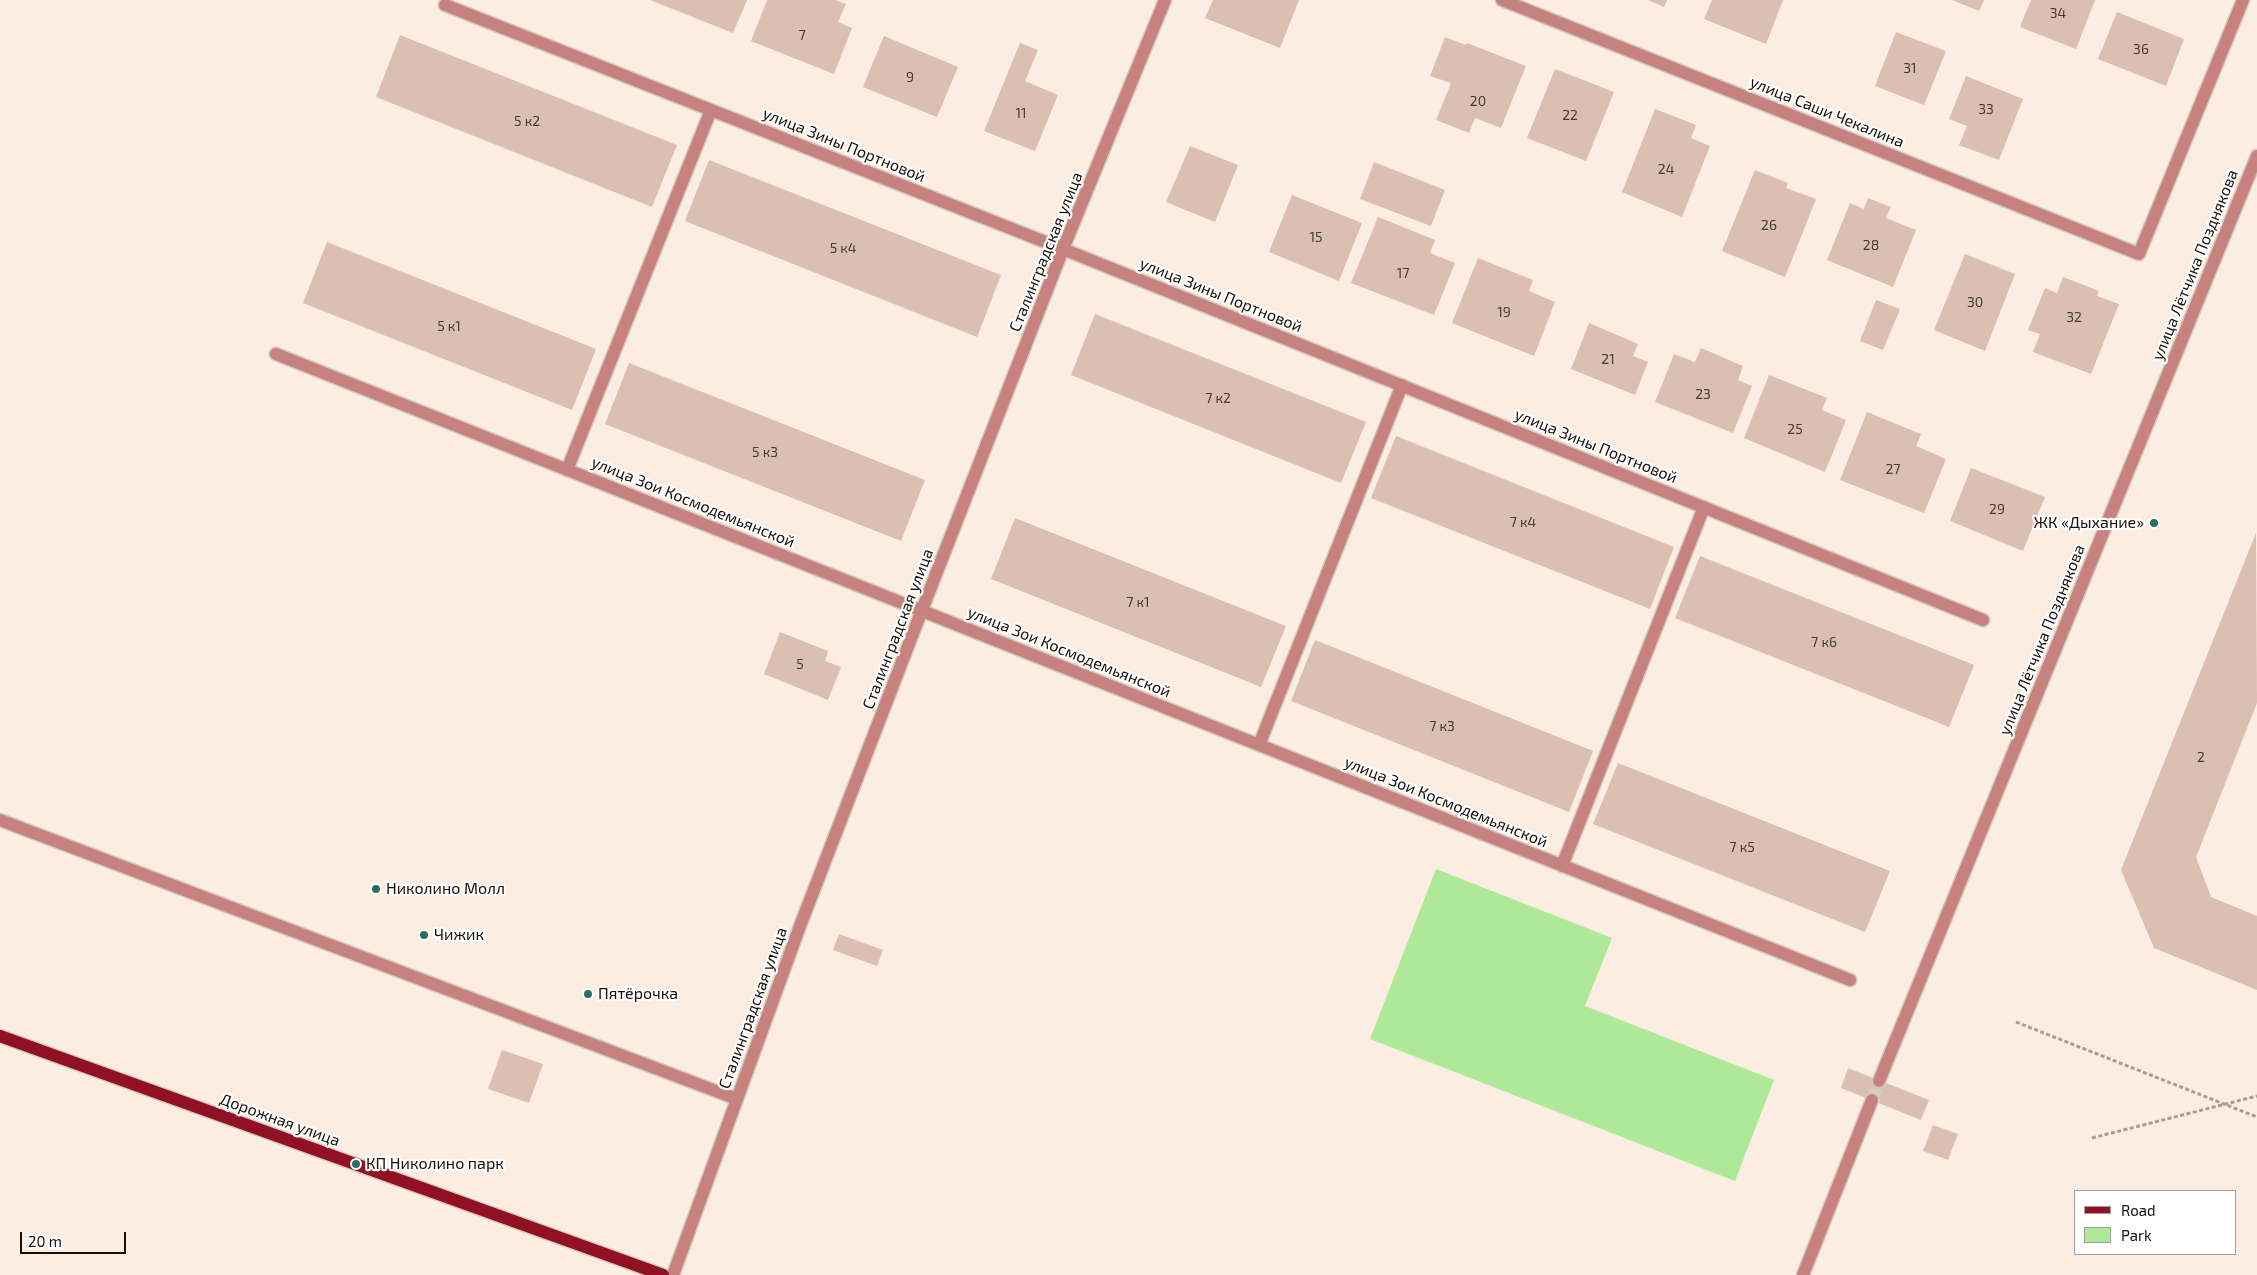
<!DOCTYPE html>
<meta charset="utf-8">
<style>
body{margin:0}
#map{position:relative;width:2257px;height:1275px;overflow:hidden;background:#fcede2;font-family:"Exo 2",sans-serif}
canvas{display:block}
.legend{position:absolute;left:2074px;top:1190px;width:162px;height:65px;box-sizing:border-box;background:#fefefe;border:1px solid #a29e9c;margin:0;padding:6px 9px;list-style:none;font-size:15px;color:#170f09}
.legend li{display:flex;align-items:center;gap:10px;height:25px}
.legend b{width:25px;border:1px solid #a29e9c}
.scale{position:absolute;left:20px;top:1232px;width:106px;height:22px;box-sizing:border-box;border:2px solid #170f09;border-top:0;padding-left:6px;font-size:15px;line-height:18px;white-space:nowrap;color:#170f09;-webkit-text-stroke:4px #fefefe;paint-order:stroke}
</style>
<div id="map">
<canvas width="2257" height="1275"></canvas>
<ul class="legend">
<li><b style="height:6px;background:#911123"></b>Road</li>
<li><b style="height:14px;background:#aee899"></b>Park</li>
</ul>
<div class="scale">20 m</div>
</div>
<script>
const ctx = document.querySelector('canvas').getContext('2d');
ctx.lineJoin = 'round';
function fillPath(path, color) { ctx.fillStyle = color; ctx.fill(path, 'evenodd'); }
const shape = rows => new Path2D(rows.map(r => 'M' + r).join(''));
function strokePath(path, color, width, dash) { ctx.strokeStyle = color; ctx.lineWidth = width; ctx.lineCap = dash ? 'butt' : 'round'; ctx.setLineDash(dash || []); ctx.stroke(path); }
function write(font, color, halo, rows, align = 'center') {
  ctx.font = font + ' "Exo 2",sans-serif'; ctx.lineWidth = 4.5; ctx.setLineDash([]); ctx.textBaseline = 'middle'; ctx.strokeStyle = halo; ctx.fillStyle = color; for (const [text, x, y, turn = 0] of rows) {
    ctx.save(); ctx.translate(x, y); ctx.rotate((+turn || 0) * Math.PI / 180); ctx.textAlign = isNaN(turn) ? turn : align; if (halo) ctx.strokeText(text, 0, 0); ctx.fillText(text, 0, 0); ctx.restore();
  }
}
const green = shape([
 [1436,869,1612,938,1585,1006,1774,1080,1735,1181,1370,1039]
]);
const building = shape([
 [650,0,747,0,733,33],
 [767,0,835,0,846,4,838,22,852,28,834,74,751,41],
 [1213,0,1299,0,1280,48,1205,18],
 [1648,0,1667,0,1664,7],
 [1712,0,1783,0,1766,44,1704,19],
 [1952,0,1984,0,1979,11],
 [2031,0,2095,0,2076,49,2020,27],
 [2117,12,2184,39,2166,86,2098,59],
 [1896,32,1946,51,1924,105,1875,86],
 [400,35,677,145,652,207,376,97],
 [884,36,958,67,937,117,863,87],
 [1445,37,1466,45,1467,43,1526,66,1501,128,1475,118,1469,133,1436,120,1451,83,1430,76],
 [1020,43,1038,50,1025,81,1058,95,1035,151,984,131],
 [1555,69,1614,92,1586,161,1527,138],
 [1966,76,2023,99,1999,160,1959,145,1967,126,1949,119],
 [1655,109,1696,125,1691,138,1710,146,1682,217,1622,192],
 [1190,146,1238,165,1215,222,1166,202],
 [709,160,1001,275,977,337,685,221],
 [1374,162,1445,190,1431,226,1360,199],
 [1755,170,1788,183,1786,188,1816,199,1785,277,1722,251],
 [1292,195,1362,223,1339,281,1269,252],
 [1868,198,1891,207,1886,218,1916,230,1893,287,1827,260,1850,203,1864,209],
 [1378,217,1435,240,1430,253,1455,263,1434,315,1351,283],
 [327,242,596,349,572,410,303,303],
 [1965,254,2015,274,1985,351,1934,330],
 [1478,258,1533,280,1529,291,1555,302,1534,356,1452,323],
 [2063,277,2099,291,2097,296,2119,304,2091,374,2033,352,2040,334,2028,330,2045,288,2057,293],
 [1876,300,1900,309,1883,350,1860,341],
 [1095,314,1366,422,1341,483,1071,375],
 [1589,323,1638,344,1633,356,1648,362,1635,395,1571,369],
 [1701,348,1743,366,1738,380,1752,386,1733,433,1655,402,1674,354,1695,362],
 [629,363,925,480,901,541,605,424],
 [1769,375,1827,398,1822,410,1846,420,1825,472,1744,438],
 [1867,412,1921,434,1916,446,1946,459,1924,513,1840,480],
 [1396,436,1674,547,1650,609,1371,498],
 [1971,468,2045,497,2023,551,1950,521],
 [1015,518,1286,626,1261,687,991,579],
 [2256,533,2257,703,2196,857,2211,897,2257,916,2257,990,2154,948,2121,870],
 [1700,556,1974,665,1949,727,1675,618],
 [780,632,828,651,825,661,841,667,828,700,764,674],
 [1315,640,1593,751,1569,812,1291,701],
 [1618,763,1890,871,1865,932,1593,824],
 [839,934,883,950,877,966,833,950],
 [502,1050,543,1064,529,1103,488,1089],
 [1848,1068,1929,1100,1921,1120,1841,1088],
 [1933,1125,1958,1134,1948,1160,1923,1151]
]);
const minorTunnel = shape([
 [1872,1100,1879,1081]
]);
const path = shape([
 [2016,1022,2257,1117],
 [2092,1138,2257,1096]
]);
const minor = shape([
 [1502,0,2139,254,2243,0],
 [445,5,1063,249,1983,620],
 [276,354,1850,980],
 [567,470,711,110],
 [1259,745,1402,385],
 [0,820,737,1099],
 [1562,866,1704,507],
 [1879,1081,2257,156],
 [673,1275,800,926,922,610,1063,249,1165,0],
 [1803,1275,1872,1100]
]);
const major = shape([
 [0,1036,663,1275]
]);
const markers = [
 [2154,523,5,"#2b6f61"],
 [376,889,5,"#2b6f61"],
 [424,935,5,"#2b6f61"],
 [588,994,5,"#2b6f61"],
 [356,1164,5,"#2b6f61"]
];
const numberNames = [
 ["34",2058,13],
 ["7",802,35],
 ["36",2141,49],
 ["31",1910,68],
 ["9",910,77],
 ["20",1478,101],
 ["33",1986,109],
 ["11",1021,113],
 ["22",1570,115],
 ["5 к2",527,121],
 ["24",1666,169],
 ["26",1769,225],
 ["15",1316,237],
 ["28",1871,245],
 ["5 к4",843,248],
 ["17",1403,273],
 ["30",1975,302],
 ["19",1504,312],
 ["32",2074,317],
 ["5 к1",449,326],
 ["21",1608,359],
 ["23",1703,394],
 ["7 к2",1218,398],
 ["25",1795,429],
 ["5 к3",765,452],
 ["27",1893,469],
 ["29",1997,509],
 ["7 к4",1523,522],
 ["7 к1",1138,602],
 ["7 к6",1824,642],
 ["5",800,664],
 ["7 к3",1442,726],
 ["2",2201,757],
 ["7 к5",1742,847]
];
const streetNames = [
 ["улица Саши Чекалина",1827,112,22],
 ["улица Зины Портновой",844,145,22],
 ["Сталинградская улица",1046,252,-68],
 ["улица Лётчика Позднякова",2195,265,-68],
 ["улица Зины Портновой",1221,295,22],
 ["улица Зины Портновой",1596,446,22],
 ["улица Зои Космодемьянской",693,502,22],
 ["Сталинградская улица",898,629,-69],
 ["улица Лётчика Позднякова",2042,640,-68],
 ["улица Зои Космодемьянской",1069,652,22],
 ["улица Зои Космодемьянской",1446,802,22],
 ["Сталинградская улица",753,1008,-70],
 ["Дорожная улица",280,1120,20]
];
const poiNames = [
 ["ЖК «Дыхание»",2144,523,"right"],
 ["Николино Молл",386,889],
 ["Чижик",434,935],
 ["Пятёрочка",598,994],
 ["КП Николино парк",366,1164]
];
fillPath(green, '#aee899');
fillPath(building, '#dabfb2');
strokePath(minorTunnel, '#daccc1', 12, [12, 6]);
strokePath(minor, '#d7c9bf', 15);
strokePath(major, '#d7c9bf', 15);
strokePath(path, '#a99d93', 3, [4, 2.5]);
strokePath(minor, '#c5827f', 12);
strokePath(major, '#911123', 12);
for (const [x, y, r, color] of markers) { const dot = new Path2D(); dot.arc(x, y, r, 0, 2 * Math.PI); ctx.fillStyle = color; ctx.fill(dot); strokePath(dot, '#fefefe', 2); }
write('14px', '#483b33', null, numberNames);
write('16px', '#170f09', '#fefefe', streetNames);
write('16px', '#170f09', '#fefefe', poiNames, 'left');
</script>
